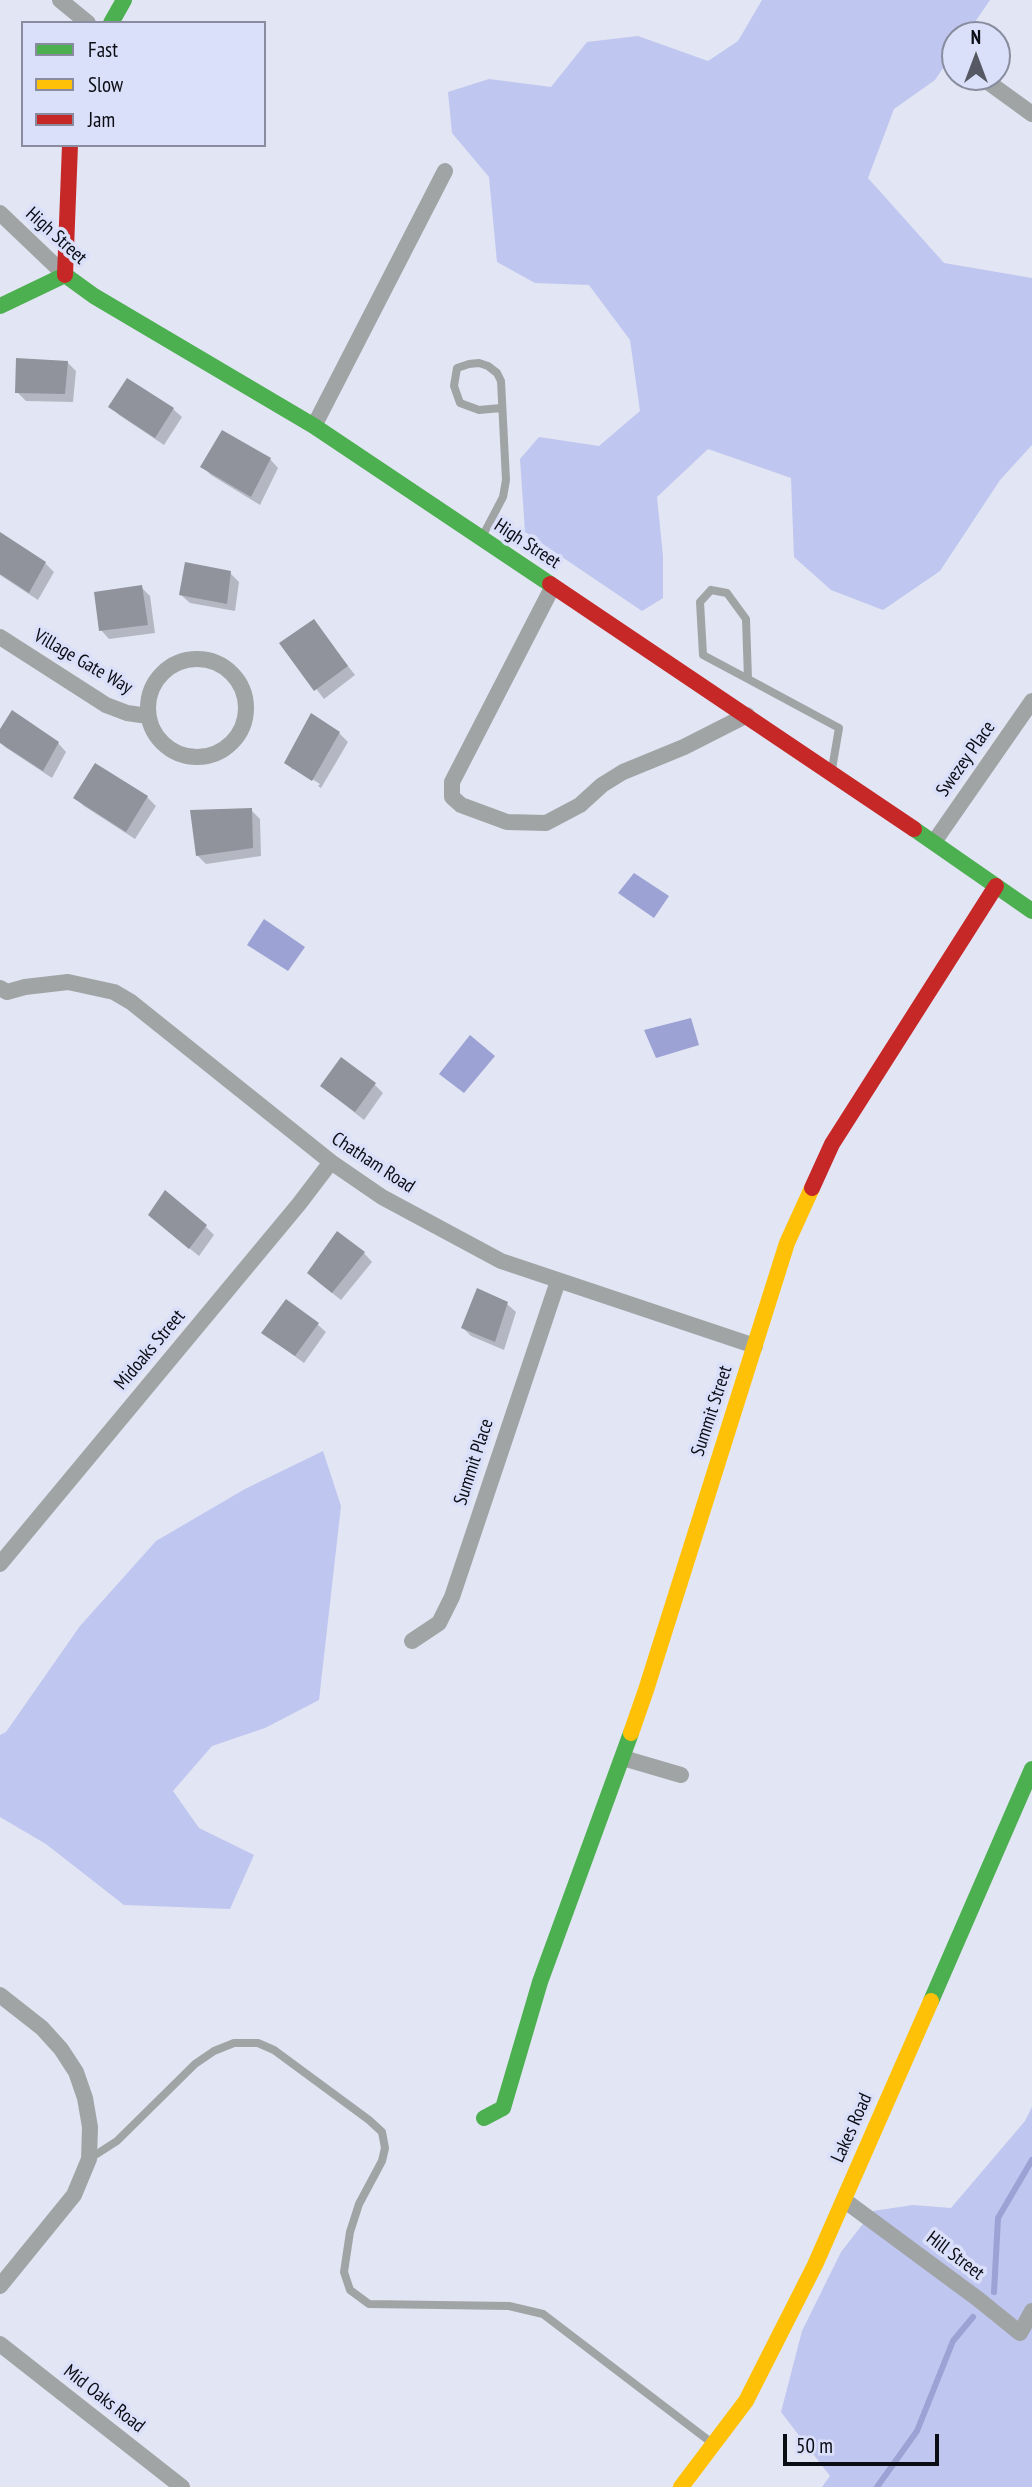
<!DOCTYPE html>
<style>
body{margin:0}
#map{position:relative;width:1032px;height:2487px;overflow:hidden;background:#e2e5f3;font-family:"PT Sans Narrow",sans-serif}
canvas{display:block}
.legend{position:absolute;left:21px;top:21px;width:245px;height:126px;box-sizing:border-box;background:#dbe0fa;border:2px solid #888c9e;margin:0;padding:9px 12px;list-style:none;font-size:21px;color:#0b0d15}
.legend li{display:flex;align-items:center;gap:14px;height:35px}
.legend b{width:35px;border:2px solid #888c9e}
.north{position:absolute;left:941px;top:21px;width:70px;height:70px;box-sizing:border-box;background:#dbe0fa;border:2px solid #888c9e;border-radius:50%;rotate:0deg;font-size:19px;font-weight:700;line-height:28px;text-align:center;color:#0b0d15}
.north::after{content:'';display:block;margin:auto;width:24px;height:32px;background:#565963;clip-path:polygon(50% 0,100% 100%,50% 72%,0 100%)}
.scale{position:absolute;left:783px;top:2434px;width:156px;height:32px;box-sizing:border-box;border:4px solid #0b0d15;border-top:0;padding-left:9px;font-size:21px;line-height:24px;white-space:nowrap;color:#0b0d15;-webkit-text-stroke:5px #dbe0fa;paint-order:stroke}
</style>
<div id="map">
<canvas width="1032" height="2487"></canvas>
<ul class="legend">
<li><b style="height:9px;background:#4caf50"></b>Fast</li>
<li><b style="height:9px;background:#ffc107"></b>Slow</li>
<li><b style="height:9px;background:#c62828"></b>Jam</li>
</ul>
<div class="north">N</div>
<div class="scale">50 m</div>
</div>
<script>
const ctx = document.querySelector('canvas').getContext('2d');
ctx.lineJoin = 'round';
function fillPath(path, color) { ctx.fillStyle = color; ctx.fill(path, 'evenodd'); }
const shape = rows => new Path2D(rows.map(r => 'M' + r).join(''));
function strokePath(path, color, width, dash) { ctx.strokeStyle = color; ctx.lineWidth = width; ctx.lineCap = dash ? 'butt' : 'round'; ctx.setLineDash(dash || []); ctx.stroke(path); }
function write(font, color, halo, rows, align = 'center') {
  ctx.font = font + ' "PT Sans Narrow",sans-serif'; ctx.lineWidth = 7; ctx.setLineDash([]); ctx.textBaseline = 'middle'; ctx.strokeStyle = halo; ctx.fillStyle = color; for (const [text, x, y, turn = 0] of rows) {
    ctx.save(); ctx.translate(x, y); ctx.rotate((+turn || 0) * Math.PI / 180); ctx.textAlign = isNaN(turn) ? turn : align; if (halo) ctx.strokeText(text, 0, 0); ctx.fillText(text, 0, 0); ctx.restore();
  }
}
const green = shape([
 [762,0,990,0,966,35,955,35,955,50,935,80,894,109,868,178,944,263,1032,278,1032,445,1000,480,940,571,883,610,831,590,794,557,791,478,708,449,657,497,663,556,663,598,642,611,525,532,520,459,539,437,599,446,640,411,630,340,589,285,535,283,497,262,489,177,452,133,448,92,489,79,551,87,587,42,638,36,708,61,738,41],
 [323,1451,341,1506,319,1700,265,1728,212,1746,173,1791,199,1828,254,1855,230,1909,124,1905,46,1844,0,1817,0,1735,6,1732,80,1626,156,1541,245,1489],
 [1032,2107,1032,2487,822,2487,830,2476,781,2412,802,2331,841,2252,873,2211,913,2205,951,2208,1025,2121]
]);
const water = shape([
 [634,873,669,896,654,918,618,893],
 [264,919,305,947,288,971,247,945],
 [691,1018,699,1045,656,1058,644,1030],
 [470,1035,495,1056,464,1093,439,1074]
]);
const shadow = shape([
 [67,362,76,371,73,402,26,401,17,392],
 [111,407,173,409,182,417,164,445,119,415],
 [270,459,278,468,260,505,211,475,203,467],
 [0,535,45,563,54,572,38,600,0,575],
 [230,573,239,582,235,611,190,603,181,595],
 [141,587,150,596,155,633,109,639,101,630],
 [313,621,355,675,324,699,282,644],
 [0,733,58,743,66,752,52,778,5,747,0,742],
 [339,733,348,742,321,788,318,786,320,784,293,767,293,770,286,762],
 [95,765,147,797,156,806,135,839,84,806,75,798],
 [251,810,260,819,261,856,206,864,197,855],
 [374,1084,383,1093,364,1120,331,1094],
 [158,1223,205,1226,214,1235,199,1256],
 [364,1253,372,1262,341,1300,317,1281],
 [478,1291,507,1304,516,1312,504,1350,471,1336,463,1328],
 [317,1324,326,1332,304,1363,263,1333]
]);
const stream = shape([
 [994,2292,998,2218,1032,2160],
 [877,2487,917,2431,953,2341,973,2317]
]);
const building = shape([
 [16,358,68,361,65,394,15,393],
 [127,378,174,408,155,438,108,407],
 [222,430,271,458,251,497,200,467],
 [0,532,46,562,29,593,0,574],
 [185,562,231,571,227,604,179,595],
 [142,585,148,625,99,631,94,592],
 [314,619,348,666,314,691,279,643],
 [12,710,59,742,43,771,0,743,0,729],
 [311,713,340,732,312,781,284,763],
 [95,763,148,796,126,832,73,798],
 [252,808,253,848,196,856,190,810],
 [341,1057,376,1083,355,1112,320,1086],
 [165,1190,207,1225,189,1249,148,1215],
 [337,1231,365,1252,332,1293,307,1273],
 [477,1288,508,1302,495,1342,461,1328],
 [286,1299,319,1323,295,1356,261,1333]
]);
const lane = shape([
 [482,537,503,497,506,480,501,381,497,373,488,366,479,363,469,364,457,368,454,386,460,403,479,410,501,408],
 [711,590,727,593,746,619,748,679,703,655,700,602,711,590],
 [748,679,839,728,832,769],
 [89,2159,117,2141,195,2064,214,2051,234,2043,258,2043,274,2050,369,2120,382,2132,385,2148,382,2161,359,2204,350,2232,344,2272,350,2290,369,2304,509,2306,543,2314,712,2443]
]);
const street = shape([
 [60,0,88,23],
 [981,77,1032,114],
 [0,213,65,275],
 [314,426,445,171],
 [553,586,452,782,452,797,461,805,507,822,546,823,580,805,602,785,623,772,684,747,747,715],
 [0,637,106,705,127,713,148,716],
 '148 708a49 49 0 1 1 98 0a49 49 0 1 1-98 0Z',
 [934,842,1032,701],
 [0,988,7,992,25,987,68,982,114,992,131,1002,331,1162,382,1197,501,1261,755,1346],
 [0,1564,299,1204,331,1162],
 [412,1641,439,1623,452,1597,558,1281],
 [623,1758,681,1775],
 [0,1995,42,2028,61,2049,76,2072,85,2098,90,2127,89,2159,74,2195,0,2286],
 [844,2200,978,2299,1020,2333,1032,2311],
 [0,2344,182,2487]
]);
const fast = shape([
 [111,23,124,0],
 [65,275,94,296,314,426,550,584],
 [0,306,65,275],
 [914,829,1032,911],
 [931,2001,1032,1769],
 [484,2118,503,2108,540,1982,631,1733]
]);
const slow = shape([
 [631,1733,646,1690,787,1243,812,1188],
 [681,2487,746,2401,815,2265,931,2001]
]);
const jam = shape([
 [65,275,70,145],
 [550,584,914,829],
 [812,1188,832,1144,996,886]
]);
const streetNames = [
 ["High Street",56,236,42],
 ["High Street",527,544,33],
 ["Village Gate Way",83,662,30],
 ["Swezey Place",966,759,-55],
 ["Chatham Road",373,1163,33],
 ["Midoaks Street",150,1350,-50],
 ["Summit Street",712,1411,-72],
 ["Summit Place",474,1462,-72],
 ["Lakes Road",852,2128,-66],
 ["Hill Street",955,2256,37],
 ["Mid Oaks Road",104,2399,38]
];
fillPath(green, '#bfc6ef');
fillPath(water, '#9ca2d4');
fillPath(shadow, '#0003');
strokePath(stream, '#9ca2d4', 6);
fillPath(building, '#90929c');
strokePath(lane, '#a1a4a5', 8);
strokePath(street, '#a1a4a5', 16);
strokePath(fast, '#4caf50', 16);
strokePath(slow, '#ffc107', 16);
strokePath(jam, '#c62828', 16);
write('19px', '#0b0d15', '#dbe0fa', streetNames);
</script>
